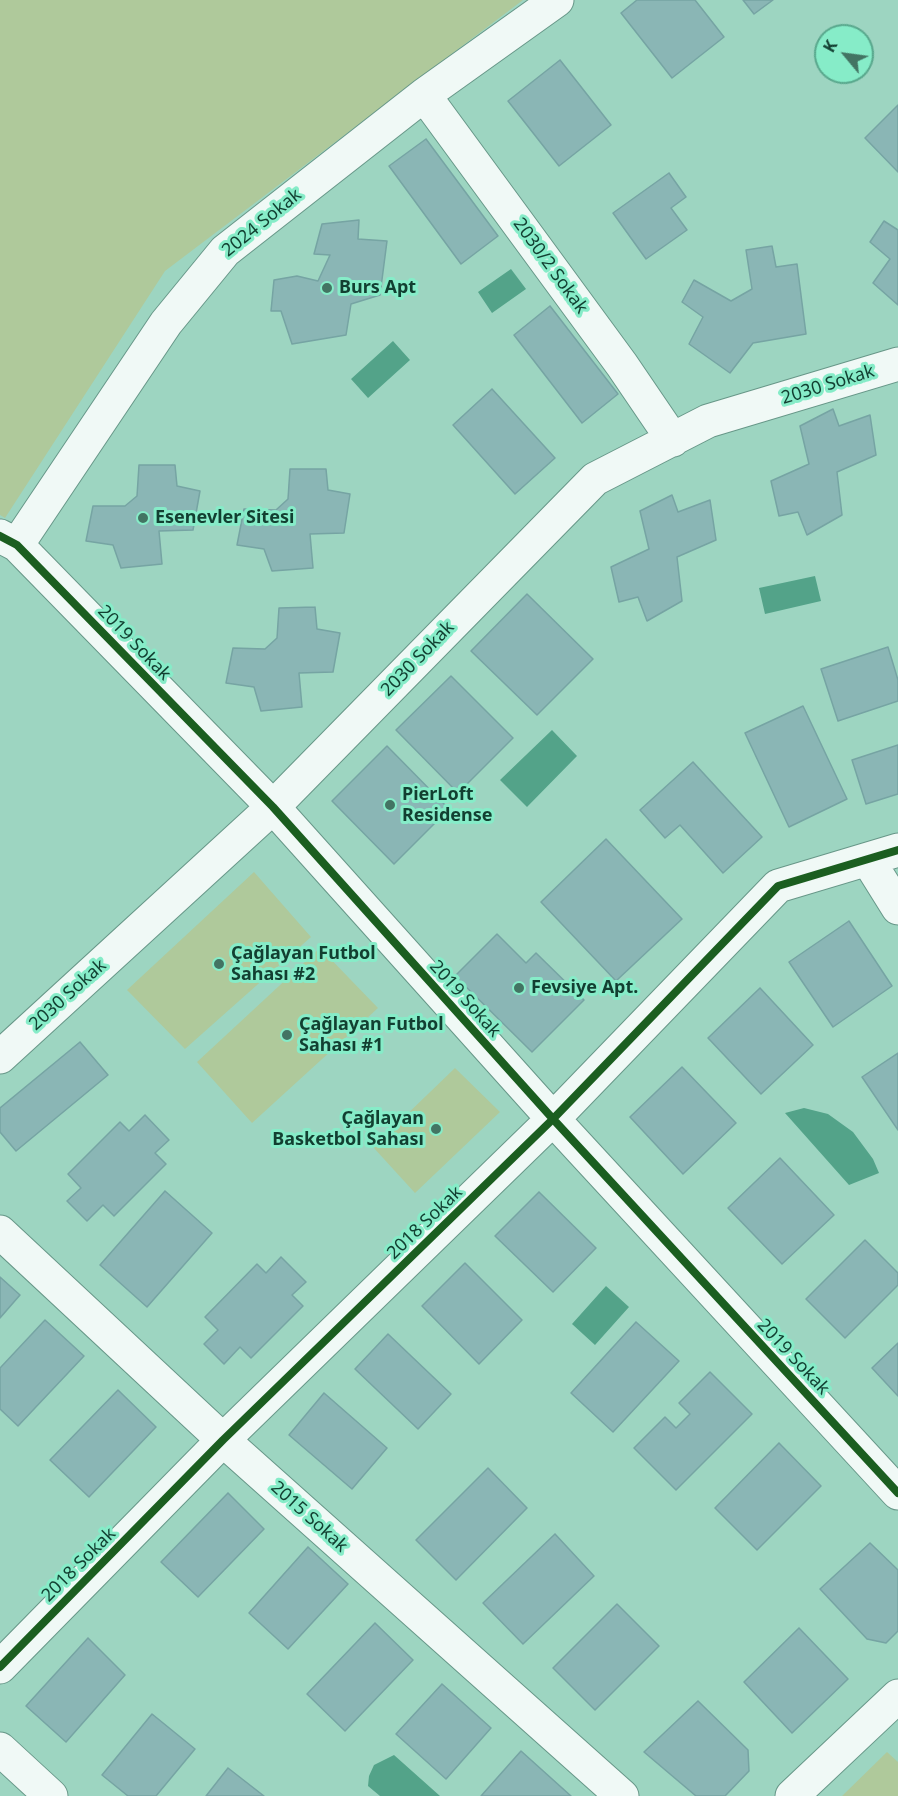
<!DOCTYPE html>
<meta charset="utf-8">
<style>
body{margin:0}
#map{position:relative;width:898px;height:1796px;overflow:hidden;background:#9dd5c1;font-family:"Noto Sans",sans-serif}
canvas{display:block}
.north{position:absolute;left:814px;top:24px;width:60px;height:60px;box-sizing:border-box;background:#86ecc8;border:2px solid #58a78c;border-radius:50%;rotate:299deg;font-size:16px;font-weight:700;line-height:24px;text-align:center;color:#123f31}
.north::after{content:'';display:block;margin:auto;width:21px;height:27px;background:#437463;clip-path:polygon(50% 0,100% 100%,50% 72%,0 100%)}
</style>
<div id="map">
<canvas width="898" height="1796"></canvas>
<div class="north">K</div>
</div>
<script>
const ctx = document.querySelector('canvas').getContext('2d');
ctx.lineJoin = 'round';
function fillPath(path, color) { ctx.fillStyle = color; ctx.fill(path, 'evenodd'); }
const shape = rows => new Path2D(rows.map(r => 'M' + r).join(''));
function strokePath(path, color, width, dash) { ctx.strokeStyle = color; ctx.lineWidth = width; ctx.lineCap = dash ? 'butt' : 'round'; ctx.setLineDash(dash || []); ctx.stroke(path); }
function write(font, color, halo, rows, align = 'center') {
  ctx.font = font + ' "Noto Sans",sans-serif'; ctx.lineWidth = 6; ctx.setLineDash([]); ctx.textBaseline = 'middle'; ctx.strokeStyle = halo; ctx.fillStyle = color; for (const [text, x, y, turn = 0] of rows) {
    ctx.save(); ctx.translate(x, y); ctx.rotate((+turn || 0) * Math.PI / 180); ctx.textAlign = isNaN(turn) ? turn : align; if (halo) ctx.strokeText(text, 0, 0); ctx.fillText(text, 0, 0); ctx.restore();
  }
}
const green = shape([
 [0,0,523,0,165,271,5,518,0,515],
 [254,872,311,937,185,1049,127,990],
 [320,948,378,1008,252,1123,197,1062],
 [455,1068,500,1112,415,1193,373,1147],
 [887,1752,898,1762,898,1796,842,1796]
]);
const water = shape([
 [511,269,526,289,492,313,478,292],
 [393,341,410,360,368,398,351,379],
 [815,576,821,601,765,614,759,588],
 [552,730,577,756,527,807,500,780],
 [804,1108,828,1114,853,1132,873,1159,879,1173,849,1185,785,1113],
 [606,1286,629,1307,595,1345,572,1324],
 [394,1755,440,1796,380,1796,368,1786,369,1776,374,1765]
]);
const building = shape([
 [637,0,695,0,724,37,672,78,621,13,637,0],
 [743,0,773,0,754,14,743,0],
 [560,60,611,125,559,166,508,101,560,60],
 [898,105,898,172,865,138,898,105],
 [426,139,498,236,461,264,389,166,426,139],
 [669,173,686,197,671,208,687,230,646,259,613,213,669,173],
 [359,220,358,239,387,241,380,295,351,304,346,335,292,344,281,311,271,311,274,280,297,276,318,281,330,255,314,254,322,224,359,220],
 [884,221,898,230,898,305,873,283,890,259,870,242,884,221],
 [772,246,776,267,797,264,806,334,753,343,730,373,689,344,703,317,682,302,694,280,731,301,752,289,746,250,772,246],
 [550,306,618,394,582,423,514,335,550,306],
 [492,389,555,458,515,494,453,425,492,389],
 [833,409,839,426,870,415,876,455,837,472,842,515,807,535,798,512,779,516,771,481,809,464,800,426,833,409],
 [139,465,175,465,177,486,200,491,193,530,159,531,162,564,121,568,113,545,86,541,93,506,125,506,137,496,139,465],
 [290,469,326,469,328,490,350,494,344,533,310,534,313,568,272,571,264,549,237,545,244,509,276,510,288,499,290,469],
 [672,495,678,512,710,500,716,540,677,557,682,601,647,621,638,597,619,602,611,567,649,549,640,511,672,495],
 [527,594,593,659,537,715,471,651,527,594],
 [315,607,317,629,340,633,333,672,299,673,302,707,261,711,254,687,226,683,233,648,265,649,277,638,279,608,315,607],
 [888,647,898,680,898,701,838,721,821,669,888,647],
 [451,676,513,738,458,793,396,730,451,676],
 [803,706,847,799,789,827,745,733,803,706],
 [898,745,898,794,866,804,852,760,898,745],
 [387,746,449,809,394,864,332,801,387,746],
 [693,762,762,837,723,873,680,825,665,838,640,810,693,762],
 [606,839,682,919,616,981,541,902,606,839],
 [849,921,892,986,833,1027,789,962,849,921],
 [497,934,526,963,536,953,584,1000,532,1052,455,976,497,934],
 [760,988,813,1045,761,1094,708,1038,760,988],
 [80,1042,108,1075,16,1151,0,1132,0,1108,80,1042],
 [898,1053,898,1130,862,1077,898,1053],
 [682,1067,736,1123,683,1174,630,1117,682,1067],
 [145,1115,169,1140,155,1153,166,1164,114,1216,103,1205,87,1221,67,1201,81,1188,68,1174,120,1122,129,1131,145,1115],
 [780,1158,834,1215,782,1264,728,1208,780,1158],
 [165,1191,212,1233,147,1307,100,1265,165,1191],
 [539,1192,596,1248,553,1292,495,1236,539,1192],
 [865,1240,898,1273,898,1285,845,1338,806,1299,865,1240],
 [281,1257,306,1282,292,1295,303,1306,251,1358,240,1347,224,1364,204,1344,218,1330,205,1317,257,1264,266,1273,281,1257],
 [465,1263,522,1320,479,1364,422,1306,465,1263],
 [0,1277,20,1295,0,1318,0,1277],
 [45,1320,84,1356,18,1426,0,1409,0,1368,45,1320],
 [636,1322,679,1361,613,1432,571,1393,636,1322],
 [388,1334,451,1394,418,1429,355,1369,388,1334],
 [898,1343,898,1396,872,1368,898,1343],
 [710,1372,752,1414,676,1490,634,1448,665,1417,676,1428,690,1414,679,1403,710,1372],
 [118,1390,156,1427,89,1497,50,1460,118,1390],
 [324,1393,387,1448,352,1489,289,1435,324,1393],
 [779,1443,821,1486,757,1550,715,1508,779,1443],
 [488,1468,527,1508,456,1580,416,1540,488,1468],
 [228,1493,264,1529,198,1597,161,1562,228,1493],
 [555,1534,594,1576,523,1644,483,1603,555,1534],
 [870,1543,898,1570,898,1631,886,1643,867,1639,820,1589,870,1543],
 [308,1547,348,1584,288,1649,249,1613,308,1547],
 [617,1604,659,1646,595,1710,553,1668,617,1604],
 [375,1623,413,1660,345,1731,307,1694,375,1623],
 [799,1628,848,1679,792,1733,744,1682,799,1628],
 [88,1638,125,1675,66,1742,26,1706,88,1638],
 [442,1684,491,1728,446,1779,396,1734,442,1684],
 [698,1701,748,1750,749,1771,725,1796,696,1796,644,1752,698,1701],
 [152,1714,195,1749,156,1796,128,1796,102,1775,152,1714],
 [521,1751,571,1796,481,1796,521,1751],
 [228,1768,264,1796,206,1796,228,1768]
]);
const minor = shape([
 [424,95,622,365,673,440],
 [0,536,17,545,273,807,553,1119,898,1493],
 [17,545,166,323,225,251,424,95,557,0],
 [868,860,898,908],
 [0,1057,273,807,595,479,708,421,898,364],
 [0,1232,223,1440,622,1796],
 [0,1667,223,1440,553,1119,778,886,898,850],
 [0,1749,51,1796],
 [792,1796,898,1696]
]);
const cycleway = shape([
 [0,536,17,545,273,807,553,1119,898,1493],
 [0,1667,223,1440,553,1119,778,886,898,850]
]);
const markers = [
 [327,288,6,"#437463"],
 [143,518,6,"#437463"],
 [390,805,6,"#437463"],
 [219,964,6,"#437463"],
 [519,988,6,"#437463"],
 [287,1035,6,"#437463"],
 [436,1129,6,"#437463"]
];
const streetNames = [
 ["2024 Sokak",262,223,-39],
 ["2030/2 Sokak",550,266,54],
 ["2030 Sokak",828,385,-17],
 ["2019 Sokak",134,643,46],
 ["2030 Sokak",418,659,-46],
 ["2030 Sokak",68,995,-42],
 ["2019 Sokak",465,999,48],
 ["2018 Sokak",425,1223,-44],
 ["2019 Sokak",793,1357,47],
 ["2015 Sokak",309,1517,42],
 ["2018 Sokak",79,1565,-45]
];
const poiNames = [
 ["Burs Apt",339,288],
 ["Esenevler Sitesi",155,518],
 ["PierLoft",402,795],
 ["Residense",402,816],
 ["Çağlayan Futbol",231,954],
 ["Sahası #2",231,975],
 ["Fevsiye Apt.",531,988],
 ["Çağlayan Futbol",299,1025],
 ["Sahası #1",299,1046],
 ["Çağlayan",424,1119,"right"],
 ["Basketbol Sahası",424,1140,"right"]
];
fillPath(green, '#afc99b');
fillPath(water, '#53a389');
fillPath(building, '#8ab6b5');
strokePath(building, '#76a4a3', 1.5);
strokePath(minor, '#679788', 35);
strokePath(minor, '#f0f9f6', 33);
strokePath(cycleway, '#1b5e20', 8);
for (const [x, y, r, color] of markers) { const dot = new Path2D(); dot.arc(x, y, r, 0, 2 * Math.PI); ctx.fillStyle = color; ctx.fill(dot); strokePath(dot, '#86ecc8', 2); }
write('18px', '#123f31', '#86ecc8', streetNames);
write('bold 18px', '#123f31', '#86ecc8', poiNames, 'left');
</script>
